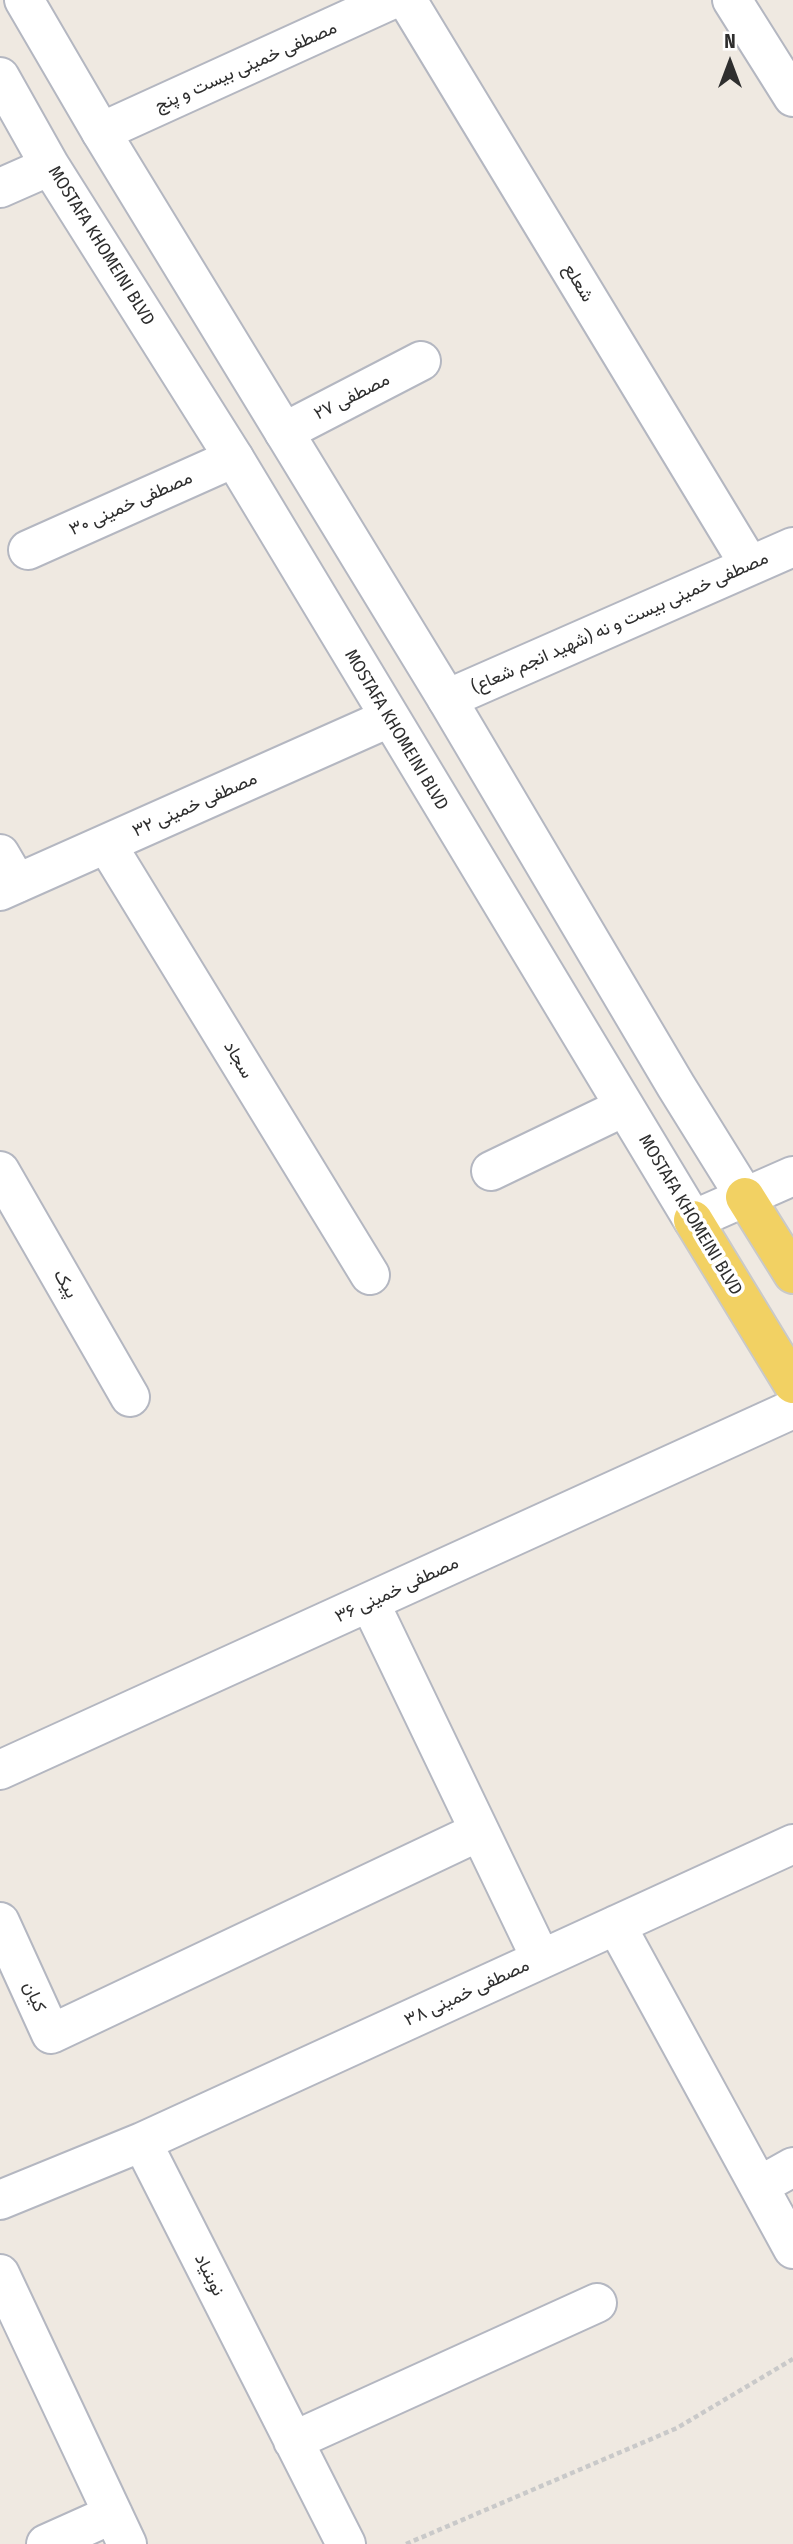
<!DOCTYPE html>
<meta charset="utf-8">
<style>
body{margin:0}
#map{position:relative;width:793px;height:2544px;overflow:hidden;background:#efe9e1;font-family:"Fira Sans Condensed",sans-serif}
canvas{display:block}
.north{position:absolute;left:695px;top:28px;width:70px;height:70px;-webkit-text-stroke:5px #fff;paint-order:stroke;rotate:0deg;font-size:19px;font-weight:700;line-height:28px;text-align:center;color:#2e2e2e}
.north::after{content:'';display:block;margin:auto;width:24px;height:32px;background:#2e2e2e;clip-path:polygon(50% 0,100% 100%,50% 72%,0 100%)}
</style>
<div id="map">
<canvas width="793" height="2544"></canvas>
<div class="north">N</div>
</div>
<script>
const ctx = document.querySelector('canvas').getContext('2d');
ctx.lineJoin = 'round';
const shape = rows => new Path2D(rows.map(r => 'M' + r).join(''));
function strokePath(path, color, width, dash) { ctx.strokeStyle = color; ctx.lineWidth = width; ctx.lineCap = dash ? 'butt' : 'round'; ctx.setLineDash(dash || []); ctx.stroke(path); }
function write(font, color, halo, rows, align = 'center') {
  ctx.font = font + ' "Fira Sans Condensed",Vazirmatn,sans-serif'; ctx.lineWidth = 7; ctx.setLineDash([]); ctx.textBaseline = 'middle'; ctx.strokeStyle = halo; ctx.fillStyle = color; for (const [text, x, y, turn = 0] of rows) {
    ctx.save(); ctx.translate(x, y); ctx.rotate((+turn || 0) * Math.PI / 180); ctx.textAlign = isNaN(turn) ? turn : align; if (halo) ctx.strokeText(text, 0, 0); ctx.fillText(text, 0, 0); ctx.restore();
  }
}
const path = shape([
 [406,2544,677,2428,793,2359]
]);
const street = shape([
 [407,0,750,566],
 [732,0,793,97],
 [101,132,391,0],
 [284,432,421,361],
 [28,550,234,458],
 [447,699,793,547],
 [107,845,370,1275],
 [0,854,17,883],
 [0,1171,130,1397],
 [491,1171,624,1107],
 [370,1603,541,1959],
 [0,1770,793,1409],
 [0,1922,51,2034,478,1832],
 [616,1925,793,2249],
 [142,2142,793,1844],
 [759,2186,793,2167],
 [0,2200,142,2142,346,2544],
 [0,2274,127,2544],
 [293,2441,597,2303],
 [46,2544,113,2514]
]);
const secondary = shape([
 [24,0,101,132,447,699,676,1086,745,1197],
 [0,77,50,166,234,458,693,1220,793,1176],
 [0,188,50,166],
 [0,891,389,718]
]);
const primary = shape([
 [745,1197,793,1274],
 [693,1220,793,1384]
]);
const streetNames = [
 ["مصطفی خمینی بیست و پنج",246,67,-24],
 ["MOSTAFA KHOMEINI BLVD",101,246,58],
 ["شعلع",578,283,59],
 ["مصطفی ۲۷",352,397,-27],
 ["مصطفی خمینی ۳۰",131,504,-24],
 ["مصطفی خمینی بیست و نه (شهید انجم شعاع)",620,623,-24],
 ["MOSTAFA KHOMEINI BLVD",396,730,59],
 ["مصطفی خمینی ۳۲",195,805,-24],
 ["سجاد",238,1060,59],
 ["MOSTAFA KHOMEINI BLVD",690,1215,59],
 ["پیک",65,1284,60],
 ["مصطفی خمینی ۳۶",397,1590,-25],
 ["مصطفی خمینی ۳۸",467,1993,-25],
 ["کیان",34,1997,66],
 ["نوبنیاد",209,2275,63]
];
strokePath(street, '#b4b7c1', 42);
strokePath(secondary, '#b4b7c1', 42);
strokePath(primary, '#c9c9c9', 42);
strokePath(path, '#c9c9c9', 4.5, [5, 3.5]);
strokePath(street, '#fff', 38);
strokePath(secondary, '#fff', 38);
strokePath(primary, '#f2d163', 38);
write('18px', '#2e2e2e', '#fff', streetNames);
</script>
